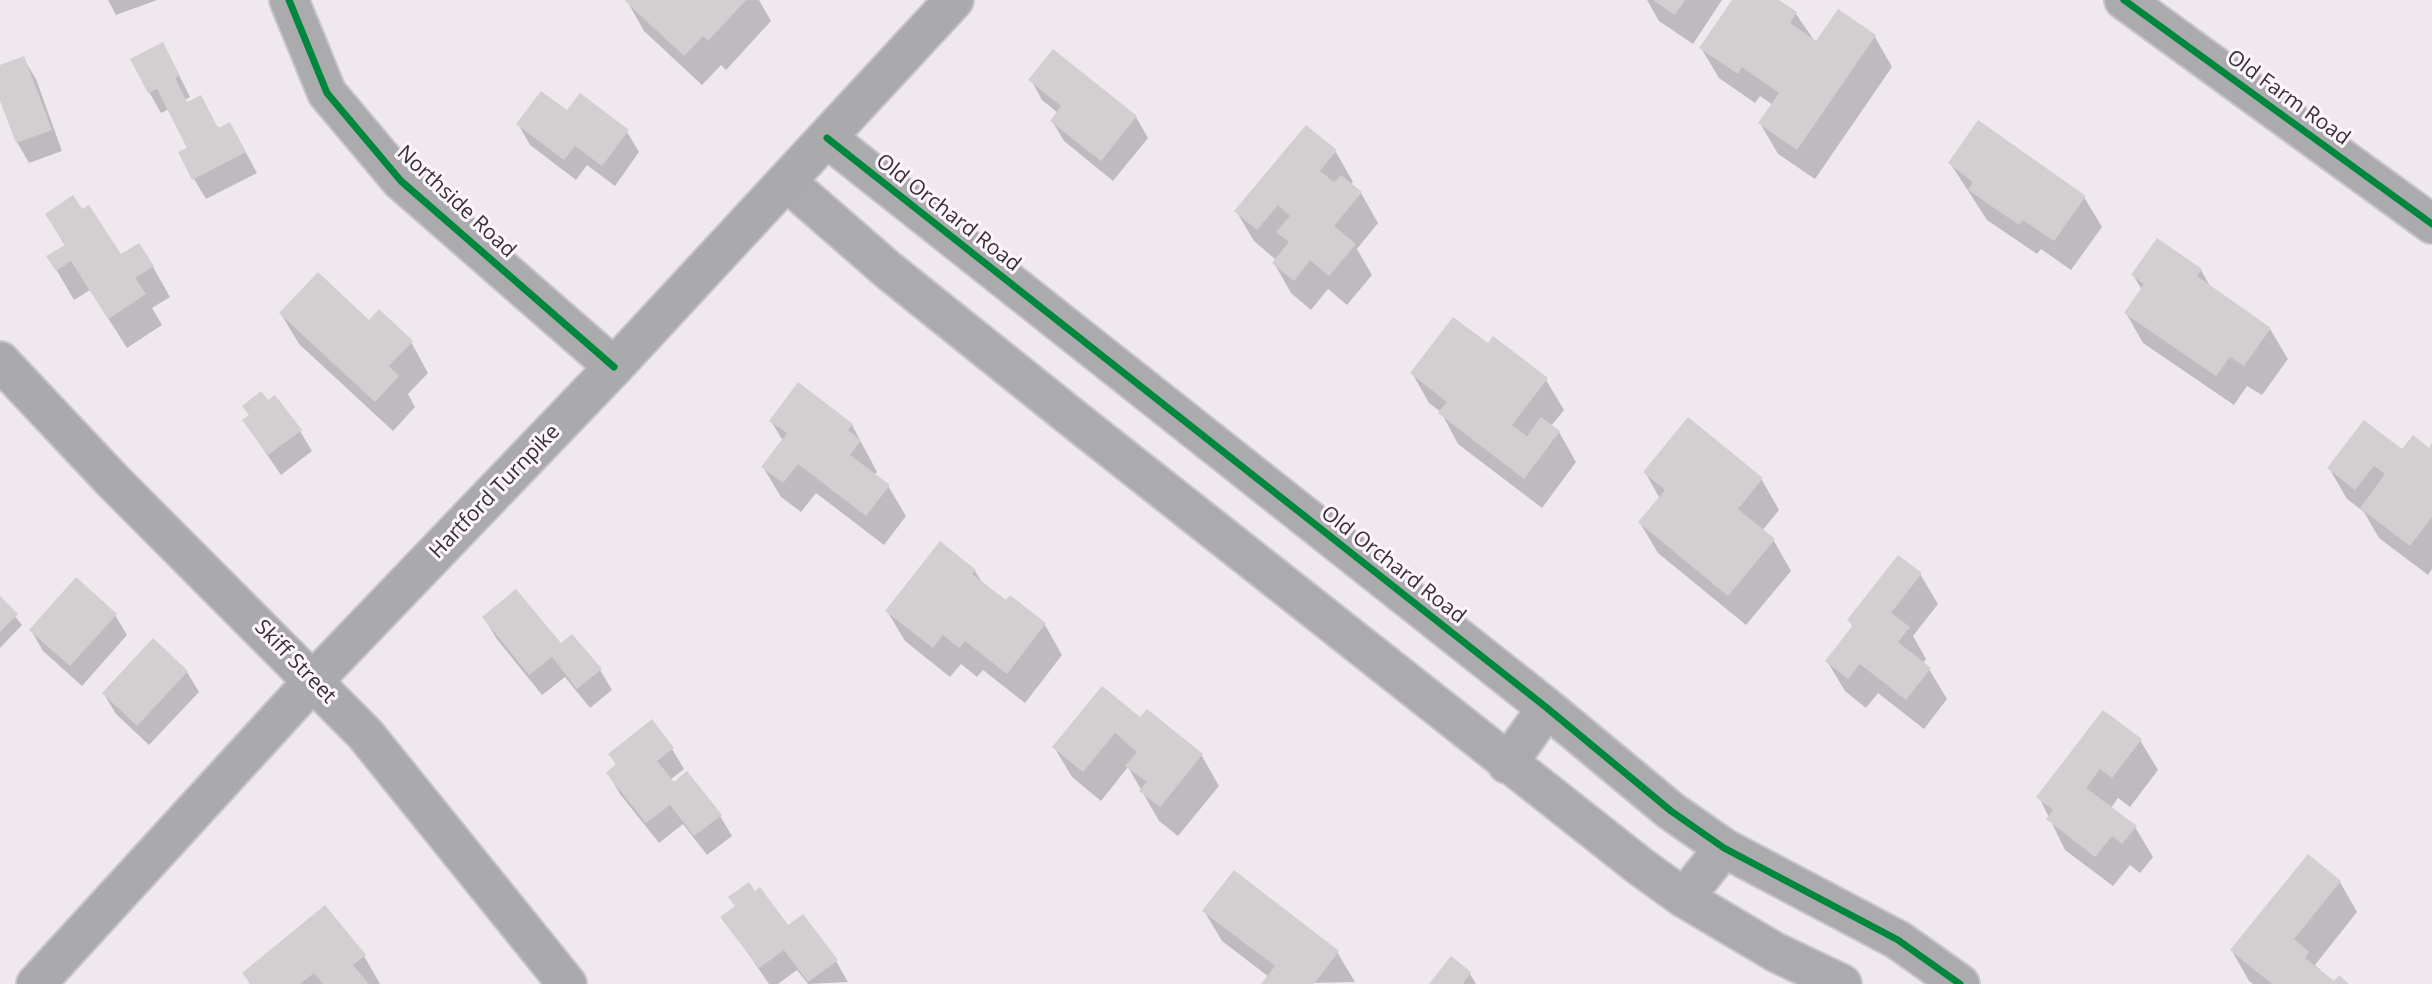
<!DOCTYPE html>
<style>
body{margin:0}
canvas{display:block;background:#efe9ef}
</style>
<canvas width="2432" height="984"></canvas>
<script>
const ctx = document.querySelector('canvas').getContext('2d');
ctx.lineJoin = 'round';
function fillPath(path, color) { ctx.fillStyle = color; ctx.fill(path, 'evenodd'); }
const shape = rows => new Path2D(rows.map(r => 'M' + r).join(''));
function strokePath(path, color, width, dash) { ctx.strokeStyle = color; ctx.lineWidth = width; ctx.lineCap = dash ? 'butt' : 'round'; ctx.setLineDash(dash || []); ctx.stroke(path); }
function write(font, color, halo, rows, align = 'center') {
  ctx.font = font + ' "Open Sans",sans-serif'; ctx.lineWidth = 6; ctx.setLineDash([]); ctx.textBaseline = 'middle'; ctx.strokeStyle = halo; ctx.fillStyle = color; for (const [text, x, y, turn = 0] of rows) {
    ctx.save(); ctx.translate(x, y); ctx.rotate((+turn || 0) * Math.PI / 180); ctx.textAlign = isNaN(turn) ? turn : align; if (halo) ctx.strokeText(text, 0, 0); ctx.fillText(text, 0, 0); ctx.restore();
  }
}
const shadow = shape([
 [108,0,157,0,116,15],
 [759,0,771,21,726,70,721,65,702,85,644,31,627,1],
 [1647,0,1722,0,1693,44,1659,21],
 [1734,0,1776,0,1796,14,1816,43,1875,37,1892,67,1815,179,1778,154,1760,123,1773,105,1760,96,1755,103,1719,78,1701,48],
 [24,59,36,79,62,151,29,163,17,142,0,95,0,67],
 [174,65,190,97,185,100,187,104,242,145,257,173,206,199,194,179,189,148,169,109,161,113,149,92],
 [1031,80,1136,117,1148,138,1113,181,1064,141,1052,121,1058,113,1042,100],
 [567,113,627,132,639,152,615,186,587,165,576,180,530,145,518,124],
 [1336,152,1353,182,1350,185,1361,193,1378,223,1357,249,1372,275,1347,305,1328,289,1311,310,1291,293,1274,263,1276,260,1254,241,1236,211],
 [1950,163,2084,197,2102,227,2071,270,2041,249,2037,254,1987,220],
 [81,211,121,257,153,267,170,297,152,308,162,325,127,348,90,290,74,300,49,257,65,246,47,215],
 [2201,270,2211,288,2270,329,2288,359,2262,395,2247,386,2234,405,2143,343,2126,313,2142,290,2133,275],
 [281,314,369,322,411,342,428,373,408,394,415,407,393,431,299,344],
 [1488,346,1546,380,1564,410,1551,426,1559,432,1576,462,1542,508,1458,444,1441,412,1429,403,1412,373],
 [1688,419,1762,480,1779,510,1762,531,1774,541,1791,571,1746,625,1658,553,1640,523,1660,499,1645,472],
 [244,421,300,431,312,451,281,475],
 [771,421,852,425,877,472,874,476,888,486,906,516,884,545,816,493,801,512,781,497,763,467,783,441],
 [2432,446,2432,569,2428,575,2379,538,2364,512,2347,499,2329,468,2403,452,2429,450],
 [940,544,975,571,983,584,1006,603,1010,598,1045,625,1062,655,1025,703,983,670,977,677,961,664,950,677,905,641,887,611],
 [1920,574,1938,604,1913,636,1926,659,1922,664,1929,669,1947,699,1924,729,1878,693,1866,708,1845,691,1827,661,1853,627,1849,621],
 [0,598,22,625,0,648],
 [115,615,127,635,82,686,43,651,31,630],
 [484,617,561,645,600,670,612,690,590,708,565,677,542,695,496,638],
 [187,672,199,692,149,745,116,714,104,694],
 [1140,720,1202,756,1219,786,1178,836,1159,821,1128,767,1101,801,1072,777,1054,747],
 [2140,740,2158,770,2130,807,2118,798,2111,808,2135,827,2153,857,2140,873,2130,865,2113,886,2065,850,2039,797],
 [672,749,684,769,670,780,720,816,732,836,707,855,683,824,659,843,620,794,608,773,617,766,610,754],
 [2340,882,2357,912,2315,965,2335,984,2347,984,2253,984,2249,981,2232,951],
 [736,907,788,927,836,961,848,982,808,984,797,970,778,984,769,984,723,917],
 [1204,911,1337,952,1355,982,1264,984,1269,977,1222,941],
 [364,956,380,984,250,984,244,974],
 [1451,958,1470,974,1476,984,1431,984]
]);
const building = shape([
 [624,0,746,0,708,41,703,36,684,56],
 [1653,0,1685,0,1675,15],
 [1732,0,1779,0,1797,12,1790,23,1816,41,1838,9,1876,35,1797,150,1758,123,1779,93,1742,67,1738,74,1699,48],
 [163,42,180,76,175,78,187,102,201,95,218,128,230,122,246,152,192,180,178,152,187,148,157,89,148,93,130,59],
 [1053,49,1137,116,1101,161,1050,121,1061,106,1028,80],
 [24,56,52,130,16,143,0,101,0,65],
 [541,91,567,110,580,93,629,130,602,166,575,146,564,160,516,124],
 [1978,120,2086,196,2054,241,2023,220,2019,225,1968,190,1973,182,1948,163],
 [1306,125,1337,150,1320,171,1334,182,1341,175,1362,192,1334,226,1356,244,1329,276,1310,260,1294,281,1272,263,1289,242,1276,232,1290,216,1278,205,1257,230,1234,211],
 [73,195,82,209,89,205,121,254,139,243,154,266,135,278,146,294,108,319,71,261,56,271,46,256,65,245,45,214],
 [2157,238,2202,269,2197,276,2271,328,2244,366,2230,357,2216,376,2124,313,2144,284,2131,275],
 [318,272,369,320,379,309,413,341,389,366,399,376,375,402,279,313],
 [1453,317,1488,343,1493,336,1548,378,1512,425,1527,436,1541,417,1560,431,1524,479,1438,413,1447,402,1410,373],
 [798,382,853,424,848,430,861,440,850,455,890,485,866,516,798,464,783,483,761,467,787,433,769,421],
 [261,391,268,400,275,395,302,430,268,455,242,420,249,415,242,406],
 [1688,417,1763,478,1738,509,1775,539,1728,596,1638,522,1665,490,1643,472],
 [2364,420,2402,449,2413,435,2429,448,2432,443,2432,517,2410,546,2360,508,2385,474,2374,466,2355,490,2327,468],
 [940,541,976,570,972,574,1006,600,1010,595,1046,623,1007,674,965,641,959,648,943,635,933,648,885,611],
 [1898,555,1922,573,1891,613,1910,627,1898,642,1931,668,1906,700,1860,664,1848,679,1825,661,1853,625,1847,620],
 [76,577,117,614,70,666,29,630],
 [516,589,561,643,572,634,602,669,577,689,552,657,529,675,482,617],
 [0,596,18,614,0,632],
 [153,638,188,671,137,726,102,693],
 [1102,686,1140,717,1147,709,1203,754,1160,807,1139,791,1147,782,1125,766,1137,752,1115,733,1083,772,1052,747],
 [2103,710,2142,739,2112,778,2100,769,2086,788,2137,826,2122,844,2112,836,2095,857,2046,819,2053,810,2036,797],
 [652,719,674,748,657,761,674,782,687,771,722,815,694,836,670,805,646,823,606,773,616,764,608,754],
 [2308,854,2341,881,2294,939,2309,952,2305,958,2334,981,2339,975,2349,984,2272,984,2230,950],
 [1234,870,1339,951,1314,984,1261,984,1275,966,1202,911],
 [749,882,755,891,760,887,788,925,803,914,838,960,808,982,784,950,759,968,720,917,735,906,728,897],
 [325,905,366,955,353,965,369,984,323,984,314,973,300,984,251,984,242,973],
 [1451,956,1471,972,1463,984,1429,984]
]);
const minor = shape([
 [289,0,327,93,401,181,614,367],
 [2124,0,2432,224],
 [827,138,1547,708,1671,811,1724,848,1898,940,1960,984],
 [787,182,888,270,1075,420,1641,867,1684,898,1775,952,1842,984],
 [1507,764,1547,708],
 [1684,898,1724,848]
]);
const secondary = shape([
 [0,361,113,481,365,734,567,984],
 [36,984,314,680,614,367,954,0]
]);
const cycleway = shape([
 [289,0,327,93,401,181,614,367],
 [2124,0,2432,224],
 [827,138,1547,708,1671,811,1724,848,1898,940,1960,984]
]);
const streetNames = [
 ["Old Farm Road",2288,98,36],
 ["Northside Road",456,202,43],
 ["Old Orchard Road",948,213,38],
 ["Hartford Turnpike",495,492,-46],
 ["Old Orchard Road",1393,565,38],
 ["Skiff Street",295,662,46]
];
fillPath(shadow, '#0003');
fillPath(building, '#d3ced0');
strokePath(minor, '#c9c5c9', 42);
strokePath(secondary, '#c9c5c9', 42);
strokePath(minor, '#ababad', 38);
strokePath(secondary, '#aaaaad', 38);
strokePath(cycleway, '#00873e', 7);
write('21px', '#353135', '#fef5fe', streetNames);
</script>
